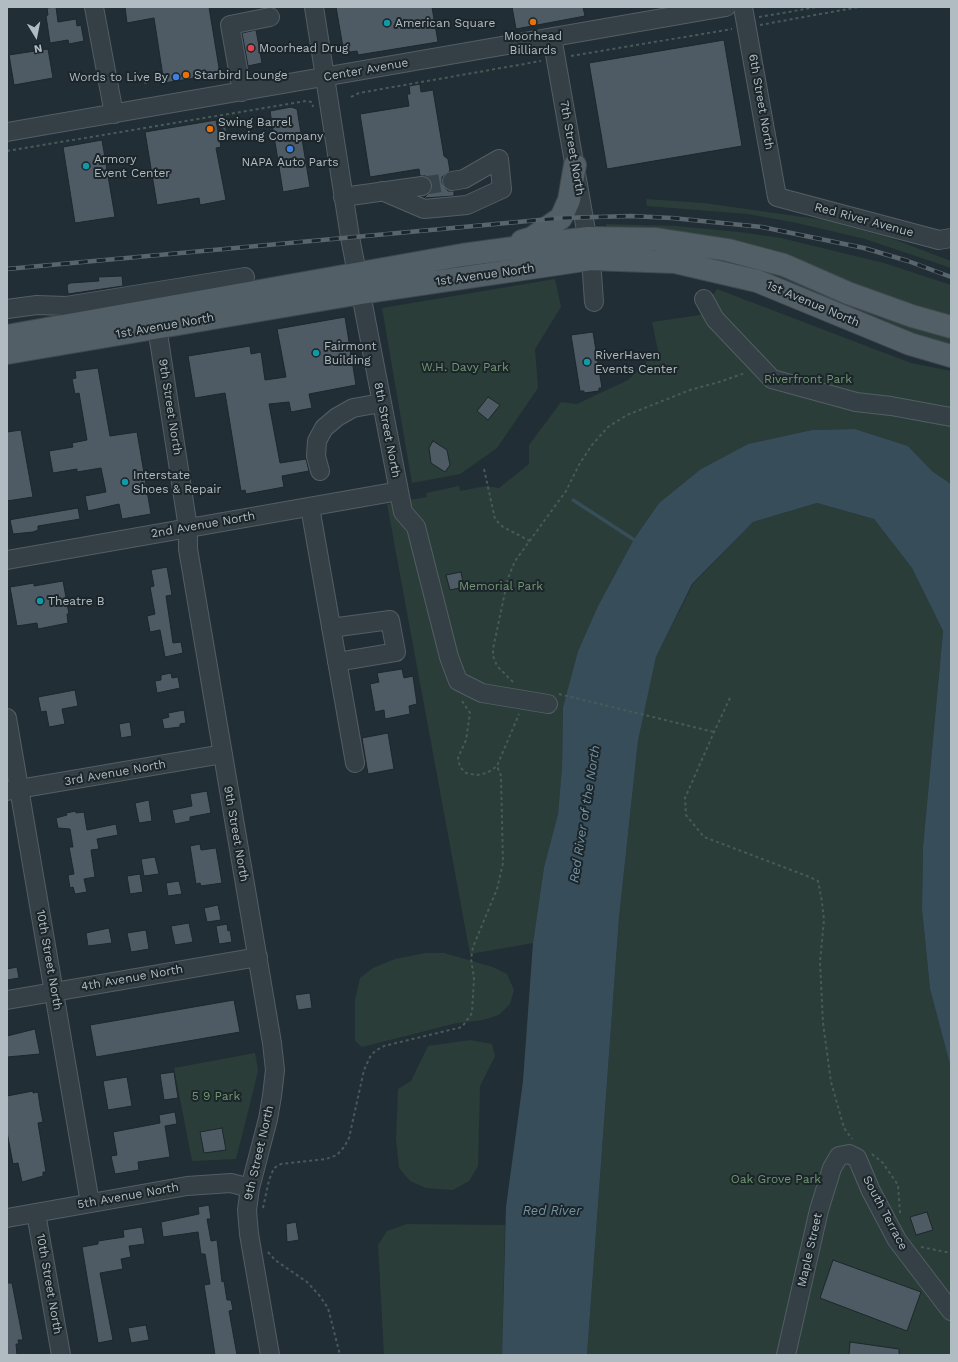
<!DOCTYPE html>
<style>
body{margin:0}
#map{position:relative;width:958px;height:1362px;overflow:hidden;background:#222e35;font-family:"Work Sans",sans-serif}
canvas{display:block}
.frame{position:absolute;inset:0;border:8px solid #b0bbc2;pointer-events:none}
.north{position:absolute;left:16px;top:16px;width:40px;height:40px;-webkit-text-stroke:3px #1b252a;paint-order:stroke;rotate:170deg;font-size:11px;font-weight:700;line-height:16px;text-align:center;color:#b0bbc2}
.north::after{content:'';display:block;margin:auto;width:14px;height:18px;background:#b0bbc2;clip-path:polygon(50% 0,100% 100%,50% 72%,0 100%)}
</style>
<div id="map">
<canvas width="958" height="1362"></canvas>
<div class="frame"></div>
<div class="north">N</div>
</div>
<script>
const ctx = document.querySelector('canvas').getContext('2d');
ctx.lineJoin = 'round';
function fillPath(path, color) { ctx.fillStyle = color; ctx.fill(path, 'evenodd'); }
const shape = rows => new Path2D(rows.map(r => 'M' + r).join(''));
function strokePath(path, color, width, dash) { ctx.strokeStyle = color; ctx.lineWidth = width; ctx.lineCap = dash ? 'butt' : 'round'; ctx.setLineDash(dash || []); ctx.stroke(path); }
function write(font, color, halo, rows, align = 'center') {
  ctx.font = font + ' "Work Sans",sans-serif'; ctx.lineWidth = 4; ctx.setLineDash([]); ctx.textBaseline = 'middle'; ctx.strokeStyle = halo; ctx.fillStyle = color; for (const [text, x, y, turn = 0] of rows) {
    ctx.save(); ctx.translate(x, y); ctx.rotate((+turn || 0) * Math.PI / 180); ctx.textAlign = isNaN(turn) ? turn : align; if (halo) ctx.strokeText(text, 0, 0); ctx.fillText(text, 0, 0); ctx.restore();
  }
}
const green = shape([
 [646,199,704,203,824,220,891,238,951,261,951,268,865,239,797,223,748,214,647,206],
 [606,224,677,226,739,232,781,238,884,263,951,285,951,323,684,232,641,228,606,228],
 [742,262,781,275,923,331,951,339,951,348,740,270],
 [555,279,561,307,535,349,538,388,497,448,460,474,412,483,382,308],
 [717,289,911,363,951,371,951,484,932,471,908,446,855,429,812,430,748,444,701,469,659,503,634,539,598,606,578,651,563,707,562,767,558,814,544,867,533,943,470,954,387,504,427,497,426,493,459,486,460,491,486,486,499,488,529,464,529,445,561,402,577,404,628,380,658,351,652,322,700,315],
 [817,503,874,519,912,568,943,631,923,847,922,909,930,989,951,1068,951,1355,587,1355,619,918,638,741,656,657,693,584,753,522],
 [425,953,444,953,493,967,507,974,514,990,510,1004,499,1015,483,1020,457,1023,362,1047,355,1041,355,1000,360,978,373,968,395,959],
 [470,1040,492,1044,495,1056,480,1086,478,1166,469,1181,453,1190,426,1188,410,1181,399,1168,396,1139,398,1089,411,1081,428,1046],
 [255,1053,258,1070,254,1088,236,1159,192,1161,174,1068],
 [407,1224,505,1225,502,1355,384,1355,378,1245,387,1231]
]);
const water = shape([
 [855,429,908,446,932,471,951,484,951,1068,930,989,922,909,923,847,943,631,912,568,874,519,817,503,753,522,692,584,656,657,638,741,619,918,587,1355,502,1355,506,1207,523,1081,533,943,544,867,558,814,562,767,563,707,578,651,598,606,634,539,659,503,701,469,748,444,812,430]
]);
const stream = shape([
 [573,500,636,541]
]);
const building = shape([
 [56,7,58,22,76,19,77,26,81,25,84,41,69,44,68,40,50,43,46,16,48,15,47,8,56,7],
 [125,7,209,7,220,74,164,83,154,18,127,23,125,7],
 [336,7,432,7,438,42,358,55,357,51,344,53,336,7],
 [512,7,583,7,585,16,516,29,512,7],
 [256,30,262,63,248,66,242,33,256,30],
 [724,40,742,146,607,169,589,63,724,40],
 [48,49,53,78,14,85,9,55,48,49],
 [420,84,421,92,433,90,444,156,448,159,450,171,442,177,442,183,448,191,454,191,454,196,424,198,432,190,432,184,426,176,420,176,419,169,370,177,360,114,409,106,407,94,410,94,409,86,420,84],
 [291,107,297,109,310,187,283,192,270,111,291,107],
 [216,120,221,147,216,148,226,200,200,205,199,198,157,205,145,132,216,120],
 [102,140,115,217,75,223,63,147,102,140],
 [122,276,123,286,68,294,67,285,70,283,99,281,98,277,122,276],
 [345,317,356,385,309,394,312,408,291,412,289,402,269,404,280,463,306,459,309,471,282,476,284,487,246,494,245,490,241,491,225,393,195,398,188,356,250,346,251,354,261,352,265,380,286,377,277,329,345,317],
 [593,332,602,388,599,388,599,391,584,393,584,391,580,391,571,335,593,332],
 [98,368,110,436,137,432,151,514,122,519,119,504,88,511,85,496,106,492,101,468,77,472,77,469,53,473,49,451,73,447,72,443,87,440,79,393,75,394,72,379,76,378,75,371,98,368],
 [488,397,500,405,488,420,477,411,488,397],
 [21,430,33,497,7,501,7,432,21,430],
 [433,441,447,450,450,465,445,472,431,463,429,448,433,441],
 [78,508,80,519,38,526,38,530,33,532,13,534,10,520,14,519,78,508],
 [167,567,172,595,166,596,173,643,181,642,183,653,165,657,160,630,150,632,147,616,155,614,150,587,154,586,151,570,167,567],
 [461,572,464,587,450,590,446,575,461,572],
 [63,581,69,614,67,614,68,623,38,629,37,623,17,626,10,587,34,583,34,586,63,581],
 [402,669,404,678,413,676,417,704,409,706,410,714,385,719,384,710,375,712,370,684,379,682,377,673,402,669],
 [171,673,172,678,178,677,180,688,157,693,155,681,161,680,161,675,171,673],
 [75,690,78,706,62,709,65,724,49,727,46,711,41,712,38,697,75,690],
 [184,710,186,723,180,724,180,727,164,729,162,719,169,717,168,713,184,710],
 [130,722,132,736,121,738,119,724,130,722],
 [388,733,394,769,368,774,362,738,388,733],
 [207,791,211,813,190,817,190,821,175,824,172,810,192,806,190,794,207,791],
 [149,800,152,821,139,823,135,803,149,800],
 [76,811,76,813,84,812,87,830,116,824,118,835,97,839,99,849,91,850,95,877,84,879,87,892,75,894,73,887,70,888,68,875,74,874,69,847,73,847,70,829,58,828,56,818,67,815,66,813,76,811],
 [200,844,201,850,216,848,222,883,201,886,200,883,196,884,190,846,200,844],
 [155,857,159,874,144,876,141,859,155,857],
 [140,874,143,892,130,894,127,876,140,874],
 [179,881,182,894,168,896,166,883,179,881],
 [218,905,221,920,207,922,204,908,218,905],
 [189,923,193,942,175,945,171,926,189,923],
 [227,924,228,931,230,930,232,942,219,944,216,926,227,924],
 [109,928,112,943,88,946,86,933,109,928],
 [146,930,149,949,131,952,127,933,146,930],
 [17,967,19,978,7,980,7,969,17,967],
 [310,993,312,1008,298,1010,295,995,310,993],
 [234,1000,240,1032,96,1057,90,1025,234,1000],
 [35,1029,40,1054,7,1057,7,1036,35,1029],
 [174,1072,178,1098,164,1100,160,1074,174,1072],
 [127,1077,132,1106,108,1110,103,1081,127,1077],
 [33,1091,33,1093,38,1092,40,1106,43,1122,38,1123,46,1172,43,1172,43,1176,22,1182,18,1163,13,1164,7,1132,7,1096,33,1091],
 [175,1112,177,1124,165,1126,170,1157,138,1162,139,1170,115,1174,111,1156,117,1155,113,1132,160,1123,159,1115,175,1112],
 [222,1128,226,1150,204,1153,200,1132,222,1128],
 [209,1205,211,1219,207,1219,211,1241,217,1240,222,1282,224,1281,227,1300,231,1300,233,1310,229,1311,237,1355,215,1355,204,1285,210,1284,205,1254,201,1254,198,1232,163,1237,161,1222,199,1214,198,1207,209,1205],
 [927,1212,933,1230,916,1235,910,1217,927,1212],
 [296,1222,299,1240,287,1242,286,1224,296,1222],
 [142,1227,145,1244,129,1246,131,1257,121,1259,123,1269,100,1273,113,1340,98,1343,82,1247,98,1244,98,1241,124,1237,123,1230,142,1227],
 [833,1260,921,1292,907,1331,820,1298,833,1260],
 [7,1283,12,1283,23,1340,18,1340,19,1344,16,1344,17,1355,7,1355,7,1283],
 [146,1325,149,1340,131,1343,128,1328,146,1325],
 [850,1342,899,1349,899,1355,849,1355,850,1342]
]);
const minorTunnel = shape([
 [422,186,452,181]
]);
const path = shape([
 [759,17,817,7],
 [760,25,859,7],
 [571,56,732,29],
 [145,81,146,87],
 [351,97,359,93,541,61],
 [226,123,224,124,224,127,227,138,228,138],
 [219,137,223,136,222,127,224,127],
 [7,151,306,101,312,102,313,107],
 [484,469,495,519,503,527,530,541],
 [513,682,497,666,493,656,493,649,508,578,515,561,566,491,580,463,592,445,608,427,627,415,690,390,719,382,745,373],
 [559,694,714,732],
 [730,698,714,732,685,798,686,815,704,837,807,876,818,881,822,902,824,920,820,962,823,1023,831,1082,844,1128,852,1139],
 [462,701,470,713,466,740,458,758,460,767,466,773,477,775,487,773,497,766],
 [872,1154,883,1163,898,1185,900,1213],
 [263,1208,269,1180,274,1168,281,1164,326,1159,337,1155,344,1147,349,1138,364,1070,370,1057,375,1051,384,1046,462,1027,472,1013,474,978,471,959,473,947,497,889,503,863,501,776,497,766,519,714],
 [921,1247,951,1253],
 [268,1252,275,1260,307,1282,319,1295,328,1308,340,1355]
]);
const minor = shape([
 [94,7,114,114],
 [314,7,350,237,403,512,416,527,449,657,458,681,482,693,548,704],
 [743,7,777,197,939,240,951,238],
 [552,37,591,259,594,302],
 [242,92,230,25,270,17],
 [7,132,726,7],
 [382,191,424,209,467,205,502,189,499,159,464,179,452,181],
 [343,197,422,186],
 [704,299,715,319,772,379,856,402,891,406,951,417],
 [7,309,37,305,66,306,245,277],
 [155,314,188,528,188,549,272,1043,275,1070,272,1096,268,1119,250,1188,247,1210,249,1234,270,1355],
 [320,471,316,456,317,441,324,428,337,417,353,408,381,403],
 [310,507,355,763],
 [7,560,399,491],
 [331,628,390,620,396,652,337,662],
 [7,718,90,1203],
 [7,791,223,754],
 [7,1000,258,957],
 [36,1213,61,1355],
 [7,1218,187,1186,231,1183,250,1188],
 [786,1355,819,1210,832,1168,839,1156,849,1154,857,1158,871,1191,897,1240,951,1311]
]);
const major = shape([
 [522,241,532,238,561,218,569,200,575,165],
 [7,336,462,255,588,238,656,239,728,250,784,265,848,293,912,316,951,327],
 [7,353,361,293,591,259,675,262,757,281,910,344,951,356]
]);
const rail = shape([
 [7,269,561,218,631,216,672,218,762,227,864,248,908,261,951,277]
]);
const markers = [
 [533,22,4,"#e8710a"],
 [387,23,4,"#0f9aa8"],
 [251,48,4,"#e0444e"],
 [186,75,4,"#e8710a"],
 [176,77,4,"#3f7fe0"],
 [210,129,4,"#e8710a"],
 [290,149,4,"#3f7fe0"],
 [86,166,4,"#0f9aa8"],
 [316,353,4,"#0f9aa8"],
 [587,362,4,"#0f9aa8"],
 [125,482,4,"#0f9aa8"],
 [40,601,4,"#0f9aa8"]
];
const poiNames = [
 ["American Square",395,23],
 ["Moorhead",533,36,"center"],
 ["Billiards",533,50,"center"],
 ["Moorhead Drug",259,48],
 ["Starbird Lounge",194,75],
 ["Words to Live By",168,77,"right"],
 ["Swing Barrel",218,122],
 ["Brewing Company",218,136],
 ["Armory",94,159],
 ["Event Center",94,173],
 ["NAPA Auto Parts",290,162,"center"],
 ["Fairmont",324,346],
 ["Building",324,360],
 ["RiverHaven",595,355],
 ["Events Center",595,369],
 ["Interstate",133,475],
 ["Shoes & Repair",133,489],
 ["Theatre B",48,601]
];
const streetNames = [
 ["Center Avenue",366,70,-10],
 ["6th Street North",761,102,80],
 ["7th Street North",572,148,80],
 ["Red River Avenue",864,220,15],
 ["1st Avenue North",485,275,-8],
 ["1st Avenue North",813,304,23],
 ["1st Avenue North",165,326,-10],
 ["9th Street North",170,407,81],
 ["8th Street North",387,430,79],
 ["2nd Avenue North",203,525,-10],
 ["3rd Avenue North",115,773,-10],
 ["9th Street North",236,834,80],
 ["10th Street North",49,960,80],
 ["4th Avenue North",132,978,-10],
 ["9th Street North",259,1153,-77],
 ["5th Avenue North",128,1196,-10],
 ["South Terrace",885,1213,62],
 ["Maple Street",810,1250,-77],
 ["10th Street North",49,1284,80]
];
const parkNames = [
 ["W.H. Davy Park",465,367],
 ["Riverfront Park",808,379],
 ["Memorial Park",501,586],
 ["5 9 Park",216,1096],
 ["Oak Grove Park",776,1179]
];
const waterNames = [
 ["Red River of the North",585,814,-81],
 ["Red River",552,1211]
];
fillPath(green, '#2a3d38');
fillPath(water, '#374d5a');
strokePath(stream, '#374d5a', 3.5);
fillPath(building, '#4e5b64');
strokePath(building, '#1d272c', 1);
strokePath(minorTunnel, '#37434a', 18, [18, 9]);
strokePath(minor, '#535e64', 20);
strokePath(major, '#3f494f', 24);
strokePath(path, '#485a58', 2, [3, 3]);
strokePath(minor, '#354046', 18);
strokePath(major, '#535f66', 22);
strokePath(rail, '#58656d', 4.5);
strokePath(rail, '#1b252a', 3, [9]);
for (const [x, y, r, color] of markers) { const dot = new Path2D(); dot.arc(x, y, r, 0, 2 * Math.PI); ctx.fillStyle = color; ctx.fill(dot); strokePath(dot, '#1b252a', 1.5); }
write('12px', '#b0bbc2', '#1b252a', poiNames, 'left');
write('12px', '#b0bbc2', '#1b252a', streetNames);
write('12px', '#719671', '#1b252a', parkNames);
write('italic 13px', '#7392a3', '#1b252a', waterNames);
</script>
